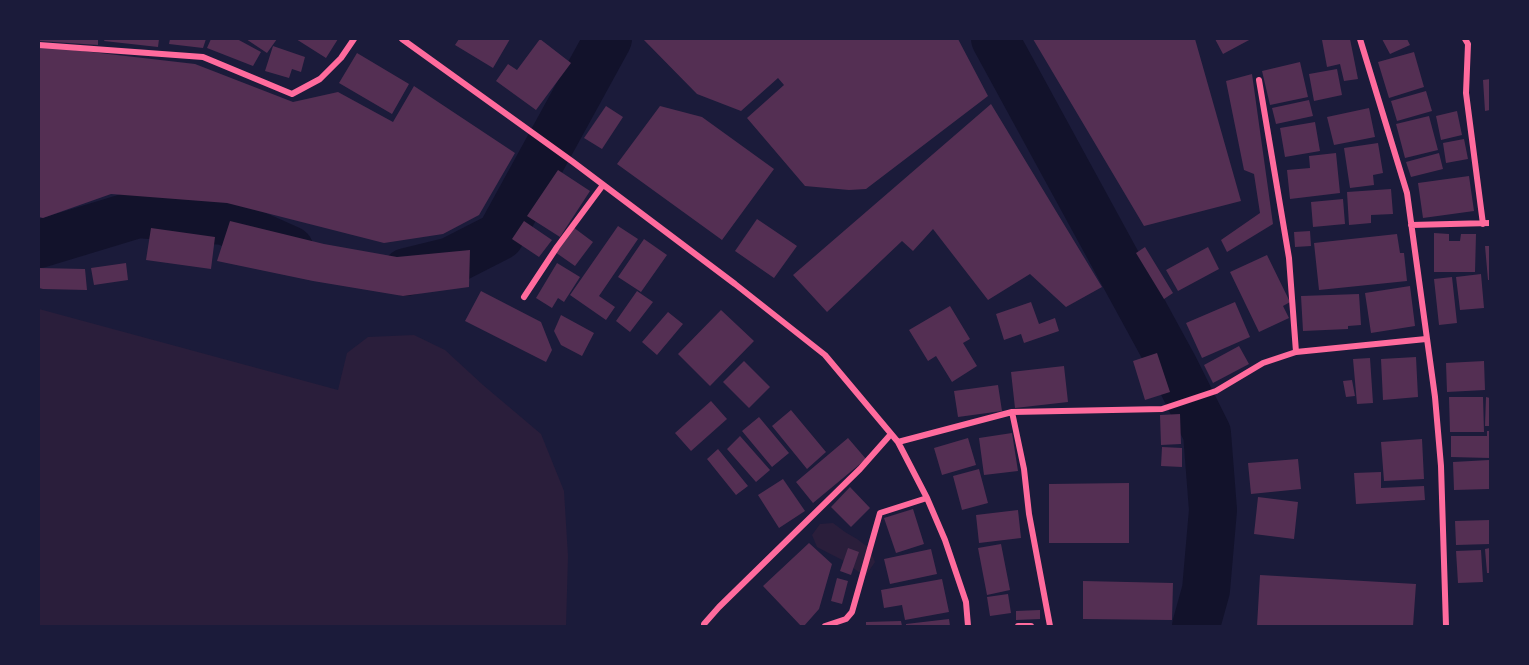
<!DOCTYPE html>
<style>
body{margin:0}
#map{position:relative;width:1529px;height:665px;overflow:hidden;background:#1b1b3a;font-family:Rubik,sans-serif}
canvas{display:block}
.frame{position:absolute;inset:0;border:40px solid #1b1b3a;pointer-events:none}
</style>
<div id="map">
<canvas width="1529" height="665"></canvas>
<div class="frame"></div>
</div>
<script>
const ctx = document.querySelector('canvas').getContext('2d');
ctx.lineJoin = 'round';
function fillPath(path, color) { ctx.fillStyle = color; ctx.fill(path, 'evenodd'); }
const shape = rows => new Path2D(rows.map(r => 'M' + r).join(''));
function strokePath(path, color, width, dash) { ctx.strokeStyle = color; ctx.lineWidth = width; ctx.lineCap = dash ? 'butt' : 'round'; ctx.setLineDash(dash || []); ctx.stroke(path); }
const green = shape([
 [39,309,338,390,347,353,368,337,414,335,445,350,483,385,541,434,564,491,568,556,566,626,39,626],
 [833,523,845,532,857,539,869,548,875,562,866,575,861,574,846,562,817,547,812,535,820,524]
]);
const river = shape([
 [995,39,1174,367,1207,433,1213,510,1206,590,1196,626],
 [39,244,138,214,225,221,290,250],
 [406,272,451,261,500,236,608,39]
]);
const building = shape([
 [39,39,98,39,98,45,39,41],
 [105,39,159,39,158,47,104,41],
 [170,39,206,39,203,48,169,44],
 [211,39,237,39,261,52,253,66,207,48],
 [246,39,277,39,267,53],
 [296,39,338,39,326,58],
 [459,39,510,39,493,68,455,45],
 [540,39,571,63,536,110,496,81,508,64,517,70],
 [643,39,958,39,988,96,866,189,849,190,805,186,747,118,784,85,778,78,741,111,697,94],
 [1033,39,1195,39,1241,201,1144,226],
 [1215,39,1251,39,1223,54],
 [1326,39,1350,39,1358,79,1344,81,1340,64,1327,67,1322,40],
 [1382,39,1407,39,1410,45,1390,54],
 [39,46,195,64,293,102,338,92,393,122,414,86,515,153,479,215,443,234,384,243,227,203,111,194,43,218,39,217],
 [273,46,305,57,301,72,292,69,289,78,265,71],
 [1414,52,1424,87,1389,98,1378,62],
 [357,53,409,84,392,114,339,83],
 [1300,62,1308,97,1270,105,1262,71],
 [1337,69,1342,95,1314,101,1309,74],
 [1252,74,1273,224,1227,252,1221,240,1260,213,1254,174,1244,170,1226,81],
 [1490,79,1490,110,1485,111,1483,80],
 [1426,91,1432,111,1397,121,1391,101],
 [1309,100,1313,116,1276,124,1272,108],
 [991,104,1102,287,1066,307,1030,274,988,300,933,229,913,251,902,241,827,312,793,275],
 [606,106,623,117,602,149,584,138],
 [660,106,702,117,774,169,722,240,617,164],
 [1369,108,1375,137,1334,145,1327,117],
 [1457,111,1462,135,1441,140,1436,116],
 [1429,116,1438,150,1405,158,1396,124],
 [1315,122,1320,151,1285,157,1280,128],
 [1464,139,1468,159,1446,163,1443,143],
 [1378,143,1383,173,1373,175,1374,185,1350,188,1344,148],
 [1336,153,1340,193,1290,199,1287,170,1310,168,1309,156],
 [1439,153,1443,169,1411,177,1406,162],
 [558,170,590,191,560,237,527,216],
 [1469,176,1474,211,1423,218,1418,183],
 [1391,189,1393,214,1371,215,1371,223,1349,225,1347,192],
 [1343,199,1345,224,1313,227,1311,202],
 [757,219,797,246,774,278,735,251],
 [230,221,324,244,397,257,470,250,469,287,403,296,313,281,217,261],
 [524,221,552,240,539,257,512,239],
 [618,226,638,239,599,296,615,307,606,320,570,295],
 [573,227,593,242,575,266,555,252],
 [151,228,215,237,211,269,146,260],
 [1310,231,1311,246,1295,247,1294,232],
 [1434,233,1449,234,1449,241,1460,241,1461,234,1476,234,1475,272,1434,272],
 [1397,234,1400,253,1404,253,1407,281,1319,290,1314,243],
 [644,239,667,255,641,292,618,277],
 [1485,246,1490,246,1490,280,1488,280],
 [1145,247,1173,293,1164,299,1136,253],
 [1208,247,1219,269,1178,291,1166,270],
 [1267,255,1290,302,1283,306,1289,318,1259,332,1230,272],
 [126,263,128,280,94,285,91,268],
 [557,263,580,277,564,302,558,298,552,308,536,298],
 [39,268,85,269,87,290,43,289,39,288],
 [1481,274,1484,308,1460,310,1456,277],
 [1452,277,1457,323,1439,325,1434,279],
 [1410,286,1415,326,1371,333,1365,293],
 [481,291,541,322,552,350,546,362,465,321],
 [637,291,653,302,630,332,616,321],
 [1359,294,1361,325,1348,326,1348,329,1303,331,1301,296],
 [1031,302,1039,324,1055,318,1059,331,1024,343,1021,334,1004,340,996,314],
 [1235,302,1250,337,1202,358,1186,323],
 [950,306,970,339,963,343,977,366,952,382,936,356,928,361,909,330],
 [721,310,754,341,710,386,678,354],
 [668,312,683,324,657,355,642,342],
 [561,315,594,333,582,356,561,345,554,331],
 [1239,346,1249,364,1213,383,1204,365],
 [1157,353,1170,392,1145,400,1133,361],
 [1416,357,1418,397,1383,400,1381,359],
 [1370,358,1373,403,1357,404,1353,359],
 [744,361,770,387,749,408,723,382],
 [1484,361,1485,390,1447,392,1446,363],
 [1064,366,1068,402,1015,408,1011,372],
 [1352,380,1355,396,1346,397,1343,381],
 [998,385,1002,411,958,417,954,391],
 [1449,397,1483,397,1484,432,1450,432],
 [1486,397,1490,398,1490,426,1485,426],
 [711,401,727,419,691,451,675,433],
 [791,410,826,452,807,469,772,426],
 [1180,414,1181,444,1161,445,1160,415],
 [759,417,789,453,772,467,742,431],
 [1487,431,1490,431,1490,458,1451,457,1451,436,1487,436],
 [1012,433,1018,471,984,475,979,438],
 [740,436,770,470,756,482,727,449],
 [848,438,866,459,813,503,796,482],
 [968,438,976,465,942,475,934,448],
 [1422,439,1424,479,1384,481,1381,442],
 [1162,447,1182,448,1182,467,1161,466],
 [718,449,748,486,736,495,707,459],
 [1298,459,1301,489,1251,494,1248,463],
 [1489,460,1489,489,1454,490,1453,462],
 [979,469,988,503,962,510,953,476],
 [1381,472,1381,488,1424,486,1425,500,1356,504,1354,473],
 [783,479,805,511,779,528,758,495],
 [1129,483,1129,543,1049,543,1049,484],
 [850,487,870,508,851,527,831,507],
 [1258,497,1298,502,1294,539,1254,534],
 [913,509,924,544,896,553,884,518],
 [1018,510,1021,538,979,543,976,515],
 [1490,520,1490,544,1456,545,1455,521],
 [809,543,832,564,819,609,804,626,801,626,763,586],
 [1001,544,1010,590,987,595,978,548],
 [848,548,859,552,851,575,840,571],
 [1490,548,1490,573,1487,573,1485,549],
 [931,549,937,574,890,584,884,559],
 [1481,550,1483,582,1458,583,1456,551],
 [1260,575,1416,584,1413,626,1257,626],
 [837,578,848,581,842,604,831,601],
 [942,579,949,612,905,620,902,605,884,608,881,590],
 [1083,581,1173,583,1172,620,1083,619],
 [1008,594,1011,613,990,616,987,597],
 [1040,610,1040,619,1016,620,1016,611],
 [949,619,950,626,906,626,906,624],
 [901,621,902,626,866,626,866,622]
]);
const minor = shape([
 [402,39,573,162,735,284,825,355,898,442,927,498,945,540,966,602,968,626],
 [1360,39,1407,193,1435,397,1441,466,1446,626],
 [1465,39,1468,44,1466,93,1483,224],
 [39,45,203,57,292,94,320,79,341,58,354,39],
 [1259,80,1289,258,1296,352],
 [1411,225,1490,223],
 [524,297,557,247,603,185],
 [1012,412,1024,469,1029,514,1050,626],
 [898,442,1012,412,1162,409,1216,391,1263,363,1296,352,1426,339],
 [704,626,704,624,719,607,860,469,891,434],
 [825,626,846,619,852,612,880,513,927,498],
 [1018,626,1031,626]
]);
fillPath(green, '#2a1e3b');
strokePath(river, '#12122b', 48);
fillPath(building, '#542f53');
strokePath(minor, '#ff6b9d', 6);
</script>
